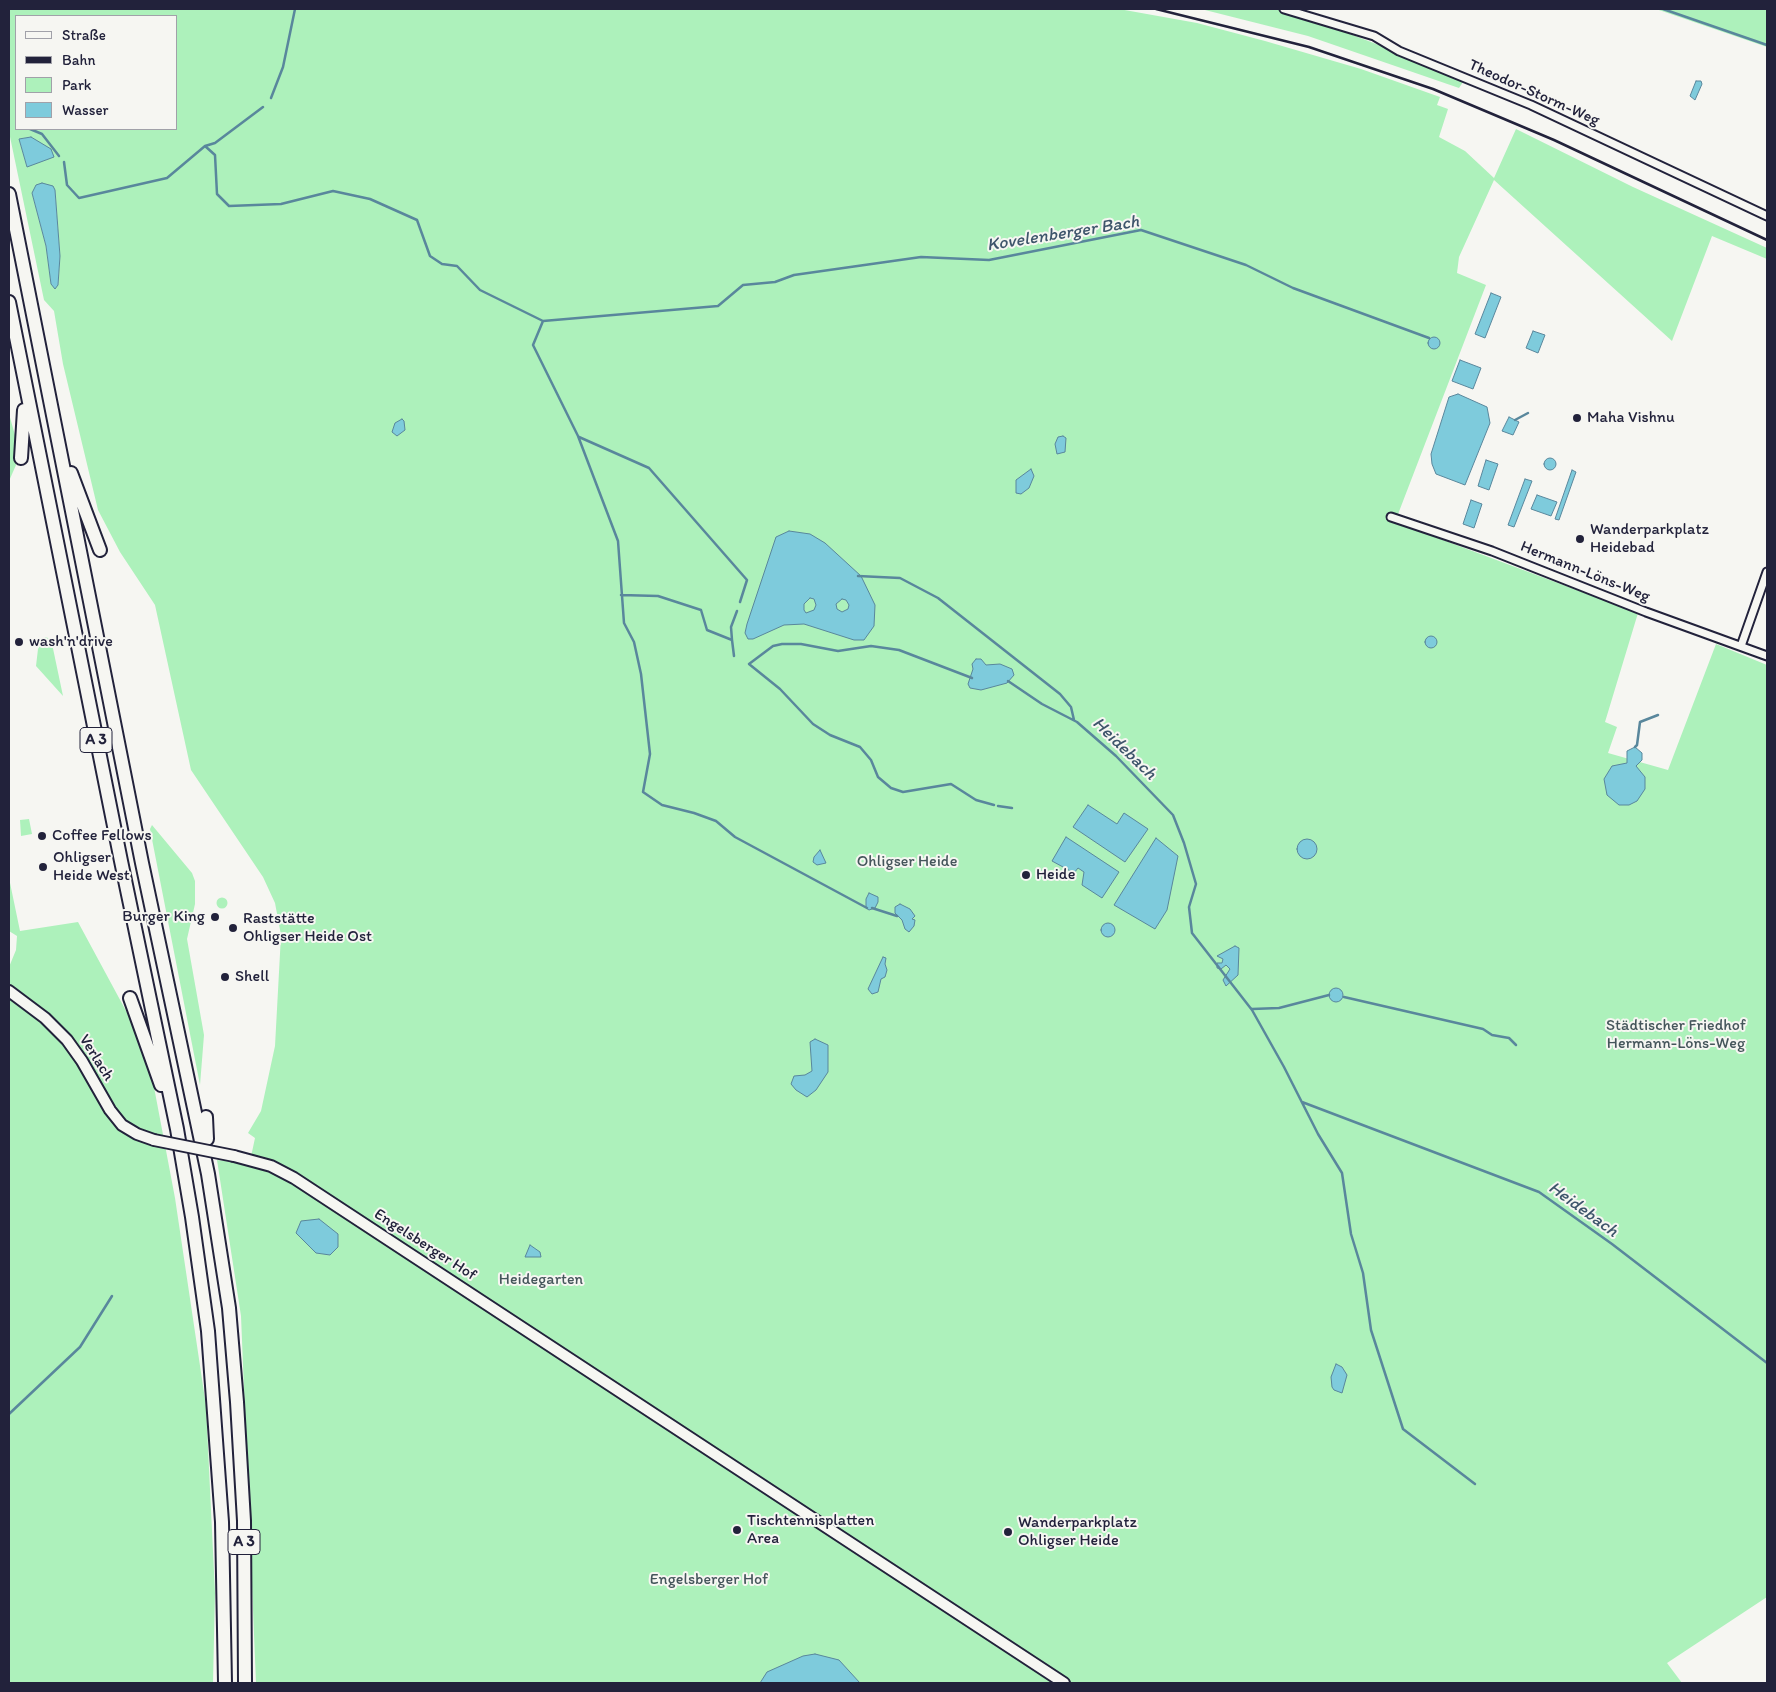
<!DOCTYPE html>
<meta charset="utf-8">
<style>
body{margin:0}
#map{position:relative;width:1776px;height:1692px;overflow:hidden;background:#f6f6f2;font-family:Itim,sans-serif}
canvas{display:block}
.frame{position:absolute;inset:0;border:10px solid #22223b;pointer-events:none}
.legend{position:absolute;left:15px;top:15px;width:162px;height:115px;box-sizing:border-box;background:#f6f6f2;border:1px solid #a1a1a9;margin:0;padding:6px 9px;list-style:none;font-size:15px;color:#22223b}
.legend li{display:flex;align-items:center;gap:10px;height:25px}
.legend b{width:25px;border:1px solid #a1a1a9}
</style>
<div id="map">
<canvas width="1776" height="1692"></canvas>
<div class="frame"></div>
<ul class="legend">
<li><b style="height:6px;background:#f6f6f2"></b>Straße</li>
<li><b style="height:6px;background:#22223b"></b>Bahn</li>
<li><b style="height:14px;background:#adf1bb"></b>Park</li>
<li><b style="height:14px;background:#7ecbdc"></b>Wasser</li>
</ul>
</div>
<script>
const ctx = document.querySelector('canvas').getContext('2d');
ctx.lineJoin = 'round';
function fillPath(path, color) { ctx.fillStyle = color; ctx.fill(path, 'evenodd'); }
const shape = rows => new Path2D(rows.map(r => 'M' + r).join(''));
function strokePath(path, color, width, dash) { ctx.strokeStyle = color; ctx.lineWidth = width; ctx.lineCap = dash ? 'butt' : 'round'; ctx.setLineDash(dash || []); ctx.stroke(path); }
function write(font, color, halo, rows, align = 'center') {
  ctx.font = font + ' Itim,sans-serif'; ctx.lineWidth = 4; ctx.setLineDash([]); ctx.textBaseline = 'middle'; ctx.strokeStyle = halo; ctx.fillStyle = color; for (const [text, x, y, turn = 0] of rows) {
    ctx.save(); ctx.translate(x, y); ctx.rotate((+turn || 0) * Math.PI / 180); ctx.textAlign = isNaN(turn) ? turn : align; if (halo) ctx.strokeText(text, 0, 0); ctx.fillText(text, 0, 0); ctx.restore();
  }
}
const green = shape([
 [9,9,1119,9,1197,23,1265,41,1361,69,1440,97,1437,105,1448,109,1439,137,1465,151,1494,178,1516,129,1633,187,1767,248,1767,259,1712,236,1672,341,1494,180,1459,257,1457,273,1486,285,1395,522,1638,613,1605,722,1617,727,1608,753,1668,770,1716,644,1767,665,1767,1597,1667,1663,1682,1683,256,1683,241,1316,217,1160,248,1164,252,1152,255,1138,248,1133,261,1111,275,1046,281,935,275,903,263,877,191,770,155,605,120,552,98,510,63,364,54,311,44,300,9,132],
 [16,16,176,16,176,129,16,129],
 [31,137,27,167,19,139],
 [55,190,60,256,58,285,51,284,46,246,32,193],
 [1201,9,1275,9,1300,15,1413,58,1463,82,1459,88,1308,36],
 [1656,9,1767,9,1767,47],
 [9,414,15,435,16,465,9,481],
 [45,637,51,639,63,696,36,666,38,649],
 [29,819,32,834,21,836,20,820],
 [152,825,192,873,195,881,195,904,187,939,204,1035,200,1085,150,829],
 [9,878,20,931,78,922,132,1022,150,1066,175,1198,206,1406,215,1593,213,1683,9,1683,9,967,16,950,17,936,9,931],
 '216.5 903a5.5 5.5 0 1 1 11 0a5.5 5.5 0 1 1-11 0Z'
]);
const water = shape([
 [1696,81,1701,81,1702,84,1695,100,1690,96,1696,81],
 [31,137,51,149,54,157,27,167,19,139,31,137],
 [42,183,53,186,55,190,60,256,58,285,55,289,51,284,46,246,32,193,36,185,42,183],
 [1491,293,1501,297,1485,338,1475,334,1491,293],
 [1533,331,1545,335,1538,353,1526,348,1533,331],
 '1428 343a6 6 0 1 1 12 0a6 6 0 1 1-12 0Z',
 [1460,360,1481,368,1473,389,1452,381,1460,360],
 [1458,394,1487,407,1490,423,1465,485,1436,474,1432,464,1431,454,1449,397,1458,394],
 [1509,417,1519,422,1513,435,1502,431,1509,417],
 [402,419,404,421,405,430,397,436,392,432,395,423,402,419],
 [1063,436,1066,438,1065,452,1057,454,1055,444,1058,437,1063,436],
 '1544 464a6 6 0 1 1 12 0a6 6 0 1 1-12 0Z',
 [1486,460,1498,464,1489,490,1478,486,1486,460],
 [1031,469,1034,476,1029,488,1021,494,1016,493,1016,480,1031,469],
 [1572,470,1576,472,1559,520,1555,519,1572,470],
 [1525,479,1532,481,1514,527,1508,525,1525,479],
 [1537,495,1557,502,1551,516,1531,509,1537,495],
 [1471,500,1482,504,1474,528,1463,524,1471,500],
 [789,531,810,534,825,543,861,576,875,605,874,626,864,640,854,640,804,624,784,625,753,639,748,639,745,633,747,624,776,537,789,531],
 [810,598,814,599,816,605,814,610,806,613,804,610,804,604,810,598],
 [842,599,846,600,849,605,848,609,842,612,837,609,836,604,842,599],
 '1425 642a6 6 0 1 1 12 0a6 6 0 1 1-12 0Z',
 [976,659,981,659,986,665,1000,664,1012,669,1014,675,1007,683,981,690,970,688,968,684,973,669,972,664,976,659],
 [1635,747,1642,753,1642,760,1636,766,1645,777,1645,789,1637,801,1629,805,1619,805,1607,795,1604,779,1612,766,1627,763,1627,751,1635,747],
 [1088,805,1117,824,1124,813,1148,829,1125,862,1073,827,1088,805],
 [1066,837,1119,872,1102,898,1082,885,1084,872,1078,868,1074,873,1052,861,1066,837],
 [1156,838,1178,856,1167,910,1155,929,1114,905,1156,838],
 '1297 849a10 10 0 1 1 20 0a10 10 0 1 1-20 0Z',
 [820,850,826,863,817,865,813,862,814,857,820,850],
 [869,893,878,897,878,902,875,908,869,910,866,908,866,899,869,893],
 [900,904,910,909,915,916,912,919,915,920,914,926,909,932,905,929,902,920,895,913,895,907,900,904],
 '1101 930a7 7 0 1 1 14 0a7 7 0 1 1-14 0Z',
 [1235,946,1239,948,1238,975,1226,986,1223,980,1230,969,1226,965,1221,969,1217,968,1217,963,1222,963,1223,959,1217,956,1235,946],
 [883,957,886,958,885,964,887,970,885,977,881,979,878,992,872,994,868,989,883,957],
 '1329 995a7 7 0 1 1 14 0a7 7 0 1 1-14 0Z',
 [815,1039,828,1045,828,1072,816,1090,807,1097,796,1090,791,1084,794,1076,805,1075,812,1071,810,1042,815,1039],
 [319,1219,338,1234,338,1247,330,1255,316,1253,296,1233,301,1221,319,1219],
 [530,1245,540,1252,541,1257,525,1257,530,1245],
 [1336,1364,1342,1367,1347,1375,1342,1393,1334,1390,1332,1387,1331,1377,1336,1364],
 [815,1654,839,1660,860,1683,760,1683,767,1672,803,1656,815,1654]
]);
const stream = shape([
 [1663,9,1767,45],
 [271,98,283,67,295,9],
 [30,129,42,134,59,156],
 [205,146,215,155,217,194,229,206,281,204,333,191,370,199,417,220,430,256,442,264,457,266,480,290,543,321,533,345,578,436,618,541,624,623,634,642,641,674,650,754,643,792,662,805,694,813,716,821,735,837,867,908],
 [64,162,67,185,79,198,167,178,205,146,215,143,263,107],
 [543,321,718,306,743,285,775,282,794,275,921,257,989,260,1141,230,1246,265,1293,288,1429,338],
 [1515,420,1528,413],
 [579,437,649,468,747,580,740,602],
 [858,576,900,578,938,598,1060,694,1071,707,1074,720],
 [621,595,658,596,701,610,707,630,732,640,734,656],
 [732,640,731,627,737,611],
 [972,678,899,650,871,646,838,651,801,644,782,644,773,646,749,664,780,689,813,724,830,735,860,747,871,760,878,777,891,788,903,792,951,784,976,800,994,805],
 [1008,681,1042,704,1077,722,1116,756,1173,815,1184,843,1196,884,1189,907,1192,933,1252,1010,1284,1067,1318,1134,1342,1173,1351,1234,1363,1273,1371,1330,1403,1429,1475,1484],
 [1635,747,1637,745,1640,722,1658,715],
 [998,806,1012,808],
 [872,908,897,916],
 [1344,997,1483,1029,1492,1035,1509,1038,1516,1045],
 [1252,1009,1279,1008,1329,995],
 [1302,1102,1539,1192,1612,1244,1767,1363],
 [9,1414,80,1347,112,1296]
]);
const street = shape([
 [1284,9,1374,36,1399,51,1531,105,1767,216],
 [1391,517,1492,551,1646,612,1767,656],
 [1741,646,1767,572]
]);
const secondary = shape([
 [9,991,45,1018,67,1040,82,1061,110,1110,122,1125,137,1134,154,1140],
 [234,1156,271,1166,294,1178,1064,1683]
]);
const highway = shape([
 [9,194,142,863,208,1174,229,1308,237,1402,244,1521,245,1683],
 [9,302,121,861,177,1129,192,1217,208,1331,222,1522,225,1683],
 [21,458,24,410],
 [71,473,100,550],
 [130,998,161,1085],
 [206,1117,207,1139]
]);
const rail = shape([
 [1156,9,1309,47,1433,89,1554,140,1767,240]
]);
const secondaryBridge = shape([
 [154,1140,234,1156]
]);
const markers = [
 [1577,418,5,"#22223b"],
 [1580,539,5,"#22223b"],
 [19,642,5,"#22223b"],
 [42,836,5,"#22223b"],
 [43,867,5,"#22223b"],
 [1026,875,5,"#22223b"],
 [215,917,5,"#22223b"],
 [233,928,5,"#22223b"],
 [225,977,5,"#22223b"],
 [737,1530,5,"#22223b"],
 [1008,1532,5,"#22223b"]
];
const shields = [
 [96,740,32],
 [244,1542,32]
];
const shieldNames = [
 ["A 3",96,740],
 ["A 3",244,1542]
];
const streetNames = [
 ["Theodor-Storm-Weg",1534,93,24],
 ["Hermann-Löns-Weg",1585,572,22],
 ["Verlach",96,1058,58],
 ["Engelsberger Hof",425,1245,33]
];
const poiNames = [
 ["Maha Vishnu",1587,418],
 ["Wanderparkplatz",1590,530],
 ["Heidebad",1590,548],
 ["wash'n'drive",29,642],
 ["Coffee Fellows",52,836],
 ["Ohligser",53,858],
 ["Heide West",53,876],
 ["Heide",1036,875],
 ["Burger King",205,917,"right"],
 ["Raststätte",243,919],
 ["Ohligser Heide Ost",243,937],
 ["Shell",235,977],
 ["Tischtennisplatten",747,1521],
 ["Area",747,1539],
 ["Wanderparkplatz",1018,1523],
 ["Ohligser Heide",1018,1541]
];
const parkNames = [
 ["Ohligser Heide",907,862],
 ["Städtischer Friedhof",1676,1026],
 ["Hermann-Löns-Weg",1676,1044],
 ["Heidegarten",541,1280],
 ["Engelsberger Hof",709,1580]
];
const waterNames = [
 ["Kovelenberger Bach",1063,234,-9],
 ["Heidebach",1124,749,44],
 ["Heidebach",1583,1210,36]
];
fillPath(green, '#adf1bb');
fillPath(water, '#7ecbdc');
strokePath(water, '#59879c', 1);
strokePath(stream, '#59879c', 2.5);
strokePath(street, '#22223b', 11);
strokePath(secondary, '#22223b', 14);
strokePath(highway, '#22223b', 16);
strokePath(street, '#f6f6f2', 7);
strokePath(secondary, '#f6f6f2', 10);
strokePath(highway, '#f6f6f2', 12);
strokePath(rail, '#22223b', 2.5);
strokePath(secondaryBridge, '#22223b', 14, []);
strokePath(secondaryBridge, '#f6f6f2', 10);
for (const [x, y, r, color] of markers) { const dot = new Path2D(); dot.arc(x, y, r, 0, 2 * Math.PI); ctx.fillStyle = color; ctx.fill(dot); strokePath(dot, '#f6f6f2', 2); }
for (const [x, y, w] of shields) { const box = new Path2D(); box.roundRect(x - w / 2, y - 12.5, w, 25, 4); ctx.fillStyle = '#f6f6f2'; ctx.fill(box); strokePath(box, '#22223b', 1); }
write('bold 15px', '#22223b', null, shieldNames);
write('16px', '#22223b', '#f6f6f2', streetNames);
write('16px', '#22223b', '#f6f6f2', poiNames, 'left');
write('16px', '#45565b', '#f6f6f2', parkNames);
write('italic 18px', '#3e556b', '#f6f6f2', waterNames);
</script>
